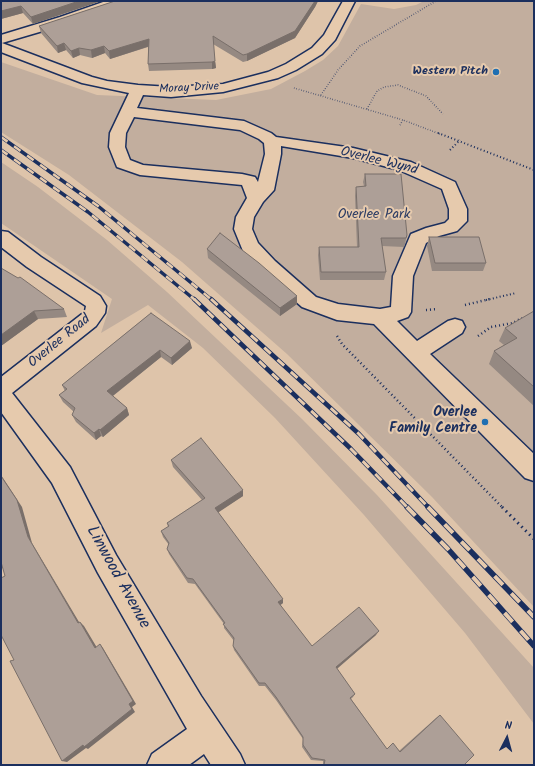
<!DOCTYPE html>
<style>
body{margin:0}
#map{position:relative;width:535px;height:766px;overflow:hidden;background:#dec4aa;font-family:Kalam,sans-serif}
canvas{display:block}
.frame{position:absolute;inset:0;border:2px solid #1b2f5e;pointer-events:none}
.north{position:absolute;left:487px;top:718px;width:40px;height:40px;-webkit-text-stroke:3px #e6caad;paint-order:stroke;rotate:6deg;font-size:11px;font-weight:700;line-height:16px;text-align:center;color:#1b2f5e}
.north::after{content:'';display:block;margin:auto;width:14px;height:18px;background:#1b2f5e;clip-path:polygon(50% 0,100% 100%,50% 72%,0 100%)}
</style>
<div id="map">
<canvas width="535" height="766"></canvas>
<div class="frame"></div>
<div class="north">N</div>
</div>
<script>
const ctx = document.querySelector('canvas').getContext('2d');
ctx.lineJoin = 'round';
function fillPath(path, color) { ctx.fillStyle = color; ctx.fill(path, 'evenodd'); }
const shape = rows => new Path2D(rows.map(r => 'M' + r).join(''));
function strokePath(path, color, width, dash) { ctx.strokeStyle = color; ctx.lineWidth = width; ctx.lineCap = dash ? 'butt' : 'round'; ctx.setLineDash(dash || []); ctx.stroke(path); }
function write(font, color, halo, rows, align = 'center') {
  ctx.font = font + ' Kalam,sans-serif'; ctx.lineWidth = 4; ctx.setLineDash([]); ctx.textBaseline = 'middle'; ctx.strokeStyle = halo; ctx.fillStyle = color; for (const [text, x, y, turn = 0] of rows) {
    ctx.save(); ctx.translate(x, y); ctx.rotate((+turn || 0) * Math.PI / 180); ctx.textAlign = isNaN(turn) ? turn : align; if (halo) ctx.strokeText(text, 0, 0); ctx.fillText(text, 0, 0); ctx.restore();
  }
}
const green = shape([
 [424,1,534,1,534,607,432,497,287,354,182,262,69,175,1,132,1,62,97,95,216,100,271,89,305,71,323,60,338,46,361,4,394,9,416,5],
 [1,162,38,187,107,240,167,292,302,419,377,495,534,668,534,724,465,633,364,515,275,418,203,348,148,305,101,333,112,299,1,223]
]);
const pathFar3 = shape([
 [294,88,403,120,440,134],
 [321,95,338,70,360,46,436,1],
 [367,109,377,91,384,87,398,85,426,96,443,114],
 [400,125,403,120]
]);
const pathFar2 = shape([
 [438,133,534,170],
 [450,150,460,140],
 [486,300,516,293]
]);
const pathFar1 = shape([
 [465,305,490,299],
 [426,310,437,309],
 [337,336,342,344,503,508],
 [478,336,491,327,513,323,522,318]
]);
const path = shape([
 [502,507,534,539]
]);
const minor = shape([
 [106,1,124,1,123,4,70,23,2,43,92,77,107,81,138,85,171,87,223,84,268,72,286,64,312,48,324,35,343,1,355,1,335,40,322,54,296,70,278,78,223,92,171,97,143,95,137,108,244,121,271,133,276,137,353,148,411,162,455,182,467,209,467,221,457,231,439,236,426,243,413,276,411,312,408,317,397,321,417,341,448,321,455,319,462,321,465,327,462,333,430,354,534,454,534,481,525,478,374,324,337,320,302,307,261,271,243,251,234,229,236,217,247,198,242,185,140,175,117,167,109,147,110,133,129,93,82,83,1,52,1,35,60,17,106,1],
 [134,117,240,130,259,139,264,143,265,154,258,182,255,177,242,174,143,165,130,160,125,147,126,133,134,117],
 [281,146,353,158,399,170,442,189,449,209,449,219,445,223,426,228,411,234,393,276,391,307,380,309,338,304,316,297,275,261,258,243,252,229,254,217,263,202,274,190,281,154,281,146],
 [1,231,8,232,41,257,100,296,106,306,105,313,96,326,12,393,70,467,116,555,201,696,240,754,245,765,211,765,204,754,189,765,147,765,152,754,187,729,98,573,52,483,1,412,1,377,82,314,85,311,86,306,27,267,1,247,1,231]
]);
const railFar2 = shape([
 [1,137,98,206,212,300],
 [1,150,88,212,195,300]
]);
const railFar1 = shape([
 [194,299,351,449,408,508],
 [211,299,359,434,429,508]
]);
const rail = shape([
 [407,507,448,549,534,646],
 [428,507,534,617]
]);
const wall = shape([
 [1,1,101,1,33,24,23,13,1,19],
 [115,1,318,1,315,7,295,38,247,61,243,62,213,44,216,68,212,69,149,71,148,64,148,47,110,59,105,53,92,58,80,55,73,58,66,50,58,53,41,33,39,26],
 [365,174,407,235,405,244,404,247,382,246,386,272,384,280,320,280,318,255,319,247,357,247,355,196,356,187,364,186,363,182],
 [429,237,486,263,483,271,432,271,427,246],
 [207,249,297,296,297,304,280,316,208,258],
 [1,268,64,309,67,317,38,319,1,346],
 [534,311,534,406,489,364,494,351,504,345,499,341,505,328],
 [151,313,192,348,172,365,161,357,113,396,127,408,129,415,103,437,101,436,96,440,76,422,72,415,74,412,63,402,59,395,65,391,62,385],
 [171,460,243,496,218,512,283,603,280,605,312,646,376,635,337,669,355,694,353,697,351,699,387,749,393,743,399,751,436,718,440,715,464,765,323,765,323,761,311,760,302,747,303,739,276,700,265,686,259,686,234,650,233,646,234,641,224,628,224,624,195,584,188,583,169,554,167,549,169,545,163,537,161,531,168,527,167,523,202,500,173,467]
]);
const shadedWall = shape([
 [79,1,101,1,33,24,31,17],
 [315,1,318,1,315,7,295,38,247,61,247,54],
 [21,6,23,13,1,19,1,11],
 [149,39,150,46,110,59,109,51],
 [64,43,66,50,58,53,57,46],
 [104,46,105,53,92,58,91,50],
 [79,48,80,55,73,58,71,51],
 [215,61,216,68,212,69,212,62],
 [297,296,297,304,280,316,280,308],
 [34,311,38,319,1,346,1,335],
 [190,341,192,348,172,365,171,358],
 [160,350,161,357,110,398,107,391],
 [127,408,129,415,103,437,100,430],
 [99,429,101,436,96,440,94,433],
 [1,475,22,507,32,543,82,627,78,623,28,537],
 [243,490,243,496,216,514,215,508],
 [283,599,283,603,278,607,278,602],
 [80,622,84,626,99,651,95,648],
 [379,631,376,635,334,671,336,667],
 [100,644,103,648,136,704,132,707,135,712,88,749,86,748,67,762,62,761,129,704]
]);
const building = shape([
 [1,1,79,1,31,17,21,6,1,11,1,1],
 [115,1,315,1,295,31,247,54,243,55,213,36,215,61,212,62,148,64,149,39,109,51,104,46,91,50,79,48,71,51,64,43,57,46,39,26,115,1],
 [365,174,401,174,407,235,406,238,381,238,386,272,321,272,319,247,359,247,356,187,366,186,365,174],
 [220,233,259,263,297,296,280,308,207,249,220,233],
 [429,237,479,237,486,263,435,263,429,237],
 [1,268,18,278,20,277,64,309,34,311,1,335,1,268],
 [534,311,534,387,494,351,517,338,505,328,534,311],
 [151,313,190,341,171,358,160,350,107,391,127,408,100,430,99,429,94,433,72,415,75,408,59,395,67,389,62,385,151,313],
 [201,438,243,490,215,508,283,599,278,602,312,646,359,607,379,631,336,667,355,694,350,698,387,749,393,743,400,752,440,715,474,755,464,765,324,765,325,760,312,758,303,745,303,737,276,697,265,683,259,683,233,646,234,638,223,624,225,623,193,579,187,578,167,549,169,543,161,531,169,526,167,523,205,498,171,460,201,438],
 [1,476,17,500,28,537,78,623,80,622,95,648,100,644,133,701,129,704,132,709,84,747,83,745,62,761,10,661,14,660,1,635,1,578,5,576,1,562,1,476]
]);
const markers = [
 [496,72,4,"#1f6fb2"],
 [485,422,4,"#1f6fb2"]
];
const farPoinames = [
 ["Western Pitch",488,72]
];
const farStreetnames = [
 ["Moray Drive",189,89,-3]
];
const streetNames = [
 ["Overlee Wynd",379,162,14],
 ["Overlee Road",60,342,-39]
];
const parkNames = [
 ["Overlee Park",374,216]
];
const poiNames = [
 ["Overlee",477,414],
 ["Family Centre",477,430]
];
const nearStreetnames = [
 ["Linwood Avenue",117,578,61]
];
fillPath(green, '#c2ae9e');
strokePath(minor, '#1b2f5e', 3);
strokePath(pathFar3, '#1b2f5e', 1.5, [0.5, 2]);
strokePath(pathFar2, '#1b2f5e', 2, [1, 2.5]);
strokePath(pathFar1, '#1b2f5e', 2.5, [1, 3]);
strokePath(path, '#1b2f5e', 3, [1.5, 4]);
fillPath(minor, '#e6caad');
strokePath(railFar2, '#1b2f5e', 3.5);
strokePath(railFar1, '#1b2f5e', 4.5);
strokePath(rail, '#1b2f5e', 5.5);
strokePath(railFar2, '#e6caad', 2.5, [8]);
strokePath(railFar1, '#e6caad', 3, [9]);
strokePath(rail, '#e6caad', 4, [12]);
fillPath(wall, '#958982');
fillPath(shadedWall, '#796f6a');
fillPath(building, '#ad9f97');
strokePath(building, '#796f6a', 1);
for (const [x, y, r, color] of markers) { const dot = new Path2D(); dot.arc(x, y, r, 0, 2 * Math.PI); ctx.fillStyle = color; ctx.fill(dot); strokePath(dot, '#e6caad', 1.5); }
write('bold 12px', '#1b2f5e', '#e6caad', farPoinames, 'right');
write('12px', '#1b2f5e', '#e6caad', farStreetnames);
write('14px', '#1b2f5e', '#e6caad', streetNames);
write('14px', '#2c3c64', '#e6caad', parkNames);
write('bold 14px', '#1b2f5e', '#e6caad', poiNames, 'right');
write('17px', '#1b2f5e', '#e6caad', nearStreetnames);
</script>
